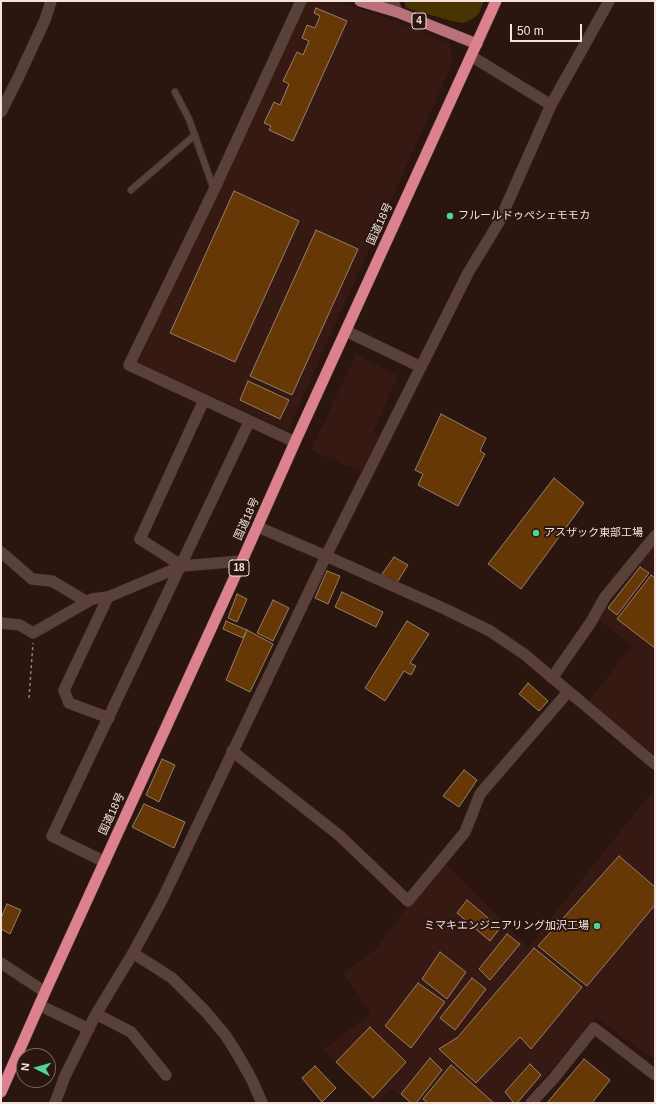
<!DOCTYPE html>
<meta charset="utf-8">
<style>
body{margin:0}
#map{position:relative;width:656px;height:1104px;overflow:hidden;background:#2a150f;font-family:Arial,sans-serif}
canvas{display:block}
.frame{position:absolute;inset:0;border:2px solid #f4e3df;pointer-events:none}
.north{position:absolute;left:16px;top:1048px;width:40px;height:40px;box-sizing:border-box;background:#2a150f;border:1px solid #7b6762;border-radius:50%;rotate:276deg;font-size:11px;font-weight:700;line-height:16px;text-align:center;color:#f4e3df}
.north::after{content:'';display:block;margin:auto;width:14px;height:18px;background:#4ed399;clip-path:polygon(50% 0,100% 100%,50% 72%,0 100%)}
.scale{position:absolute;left:510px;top:24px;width:72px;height:18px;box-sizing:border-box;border:2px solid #f4e3df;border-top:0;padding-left:5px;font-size:12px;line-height:14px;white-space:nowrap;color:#f4e3df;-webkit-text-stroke:3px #2a150f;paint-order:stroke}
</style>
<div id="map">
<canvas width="656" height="1104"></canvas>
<div class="frame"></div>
<div class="north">N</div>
<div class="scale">50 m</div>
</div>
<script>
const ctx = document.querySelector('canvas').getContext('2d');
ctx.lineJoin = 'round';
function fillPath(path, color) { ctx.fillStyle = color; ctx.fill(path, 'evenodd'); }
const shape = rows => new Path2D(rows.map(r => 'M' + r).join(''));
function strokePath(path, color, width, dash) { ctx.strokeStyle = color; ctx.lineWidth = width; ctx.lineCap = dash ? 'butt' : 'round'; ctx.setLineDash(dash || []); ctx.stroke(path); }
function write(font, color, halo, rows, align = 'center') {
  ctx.font = font + ' Arial,"Noto Sans JP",sans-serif'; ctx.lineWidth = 4; ctx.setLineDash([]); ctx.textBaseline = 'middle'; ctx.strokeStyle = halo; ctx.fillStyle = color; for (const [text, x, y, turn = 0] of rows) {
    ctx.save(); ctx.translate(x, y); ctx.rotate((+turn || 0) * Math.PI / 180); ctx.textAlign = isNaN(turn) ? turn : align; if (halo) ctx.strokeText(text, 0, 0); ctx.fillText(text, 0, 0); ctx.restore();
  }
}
const built = shape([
 [306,1,337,1,395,21,450,43,453,62,288,430,137,363],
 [356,354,398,376,373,433,379,436,361,472,311,450],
 [655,544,655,755,589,701,632,645,597,619],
 [655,788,655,1060,596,1018,522,1103,410,1103,392,1089,376,1103,375,1103,323,1050,371,1013,343,973,376,949,442,859,528,947]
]);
const green = shape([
 [404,1,484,1,479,13,474,18,468,21,462,23,448,20,406,8]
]);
const building = shape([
 [316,8,347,21,293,141,269,130,271,126,264,123,274,102,280,105,289,84,283,81,297,52,303,55,309,41,302,38,307,25,315,28,320,16,314,13,316,8],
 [234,191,299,221,235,362,170,333,234,191],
 [316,230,358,249,292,395,250,376,316,230],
 [248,381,289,400,280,419,240,400,248,381],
 [441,414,486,438,480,451,485,454,458,506,418,485,423,474,415,470,441,414],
 [554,478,584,503,521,589,488,564,554,478],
 [394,557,408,565,396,584,382,574,394,557],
 [640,567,649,573,617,615,608,608,640,567],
 [327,571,340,576,328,604,315,598,327,571],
 [651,575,655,578,655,648,617,619,651,575],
 [342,592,383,612,376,627,335,607,342,592],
 [237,594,247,599,237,622,228,618,237,594],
 [273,600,289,608,273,641,257,633,273,600],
 [226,621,247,630,243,638,223,629,226,621],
 [407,621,429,634,410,663,416,666,411,675,404,671,385,701,365,688,407,621],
 [247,630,273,644,250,692,226,680,247,630],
 [528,683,548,701,539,711,519,694,528,683],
 [162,759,175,765,159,802,146,795,162,759],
 [464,770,477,780,459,807,443,796,464,770],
 [144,804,185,822,174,848,132,827,144,804],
 [619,856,655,887,655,905,587,986,538,946,619,856],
 [467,900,500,928,490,941,457,913,467,900],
 [7,904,21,910,10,934,1,929,1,918,7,904],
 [507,934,520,944,490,980,479,969,507,934],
 [534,948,582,987,531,1049,520,1037,476,1083,439,1049,458,1037,534,948],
 [440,952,466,972,447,999,422,979,440,952],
 [472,978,486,989,455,1030,440,1018,472,978],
 [418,983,445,1002,411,1048,385,1026,418,983],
 [370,1027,406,1062,373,1098,336,1062,370,1027],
 [430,1058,442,1070,416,1103,411,1103,401,1094,430,1058],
 [584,1059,610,1080,592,1103,547,1103,584,1059],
 [530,1064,541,1075,517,1103,514,1103,505,1092,530,1064],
 [451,1065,494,1103,428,1103,423,1099,451,1065],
 [315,1066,336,1088,322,1102,302,1078,315,1066]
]);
const path = shape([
 [29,698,33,643]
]);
const service = shape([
 [175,92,189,119,214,190],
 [131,190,195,135]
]);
const minor = shape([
 [387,1,395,6,397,12],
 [471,56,551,105],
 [1,112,19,76,45,20,51,1],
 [346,331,421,367],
 [295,442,129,365,213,192,301,1],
 [1,552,32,579,52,581,87,602],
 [182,566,140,539,204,400],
 [108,597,64,690,69,703,109,718],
 [1,623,20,625,33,633,87,602,92,599,108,597,182,566,242,561],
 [552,678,591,622,605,597,655,536],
 [232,751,340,836,408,901,465,832,480,794,568,692],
 [105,862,52,836,249,422],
 [133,953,172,978,206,1012,226,1036,238,1055,252,1080,262,1103],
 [1,963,45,992],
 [39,1005,89,1029],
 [96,1014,131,1032,166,1075],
 [55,1103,65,1076,96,1014,133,953,162,900,326,556,468,273,499,222,551,105,609,1]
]);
const tertiary = shape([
 [258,527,326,556,445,609,490,631,524,654,655,764],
 [531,1103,554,1078,594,1028,655,1075]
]);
const primary = shape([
 [360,1,397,12,477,44]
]);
const trunk = shape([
 [1,1092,45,992,242,561,295,442,496,1]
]);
const markers = [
 [450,216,4,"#4ed399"],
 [536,533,4,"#4ed399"],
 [597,926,4,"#4ed399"]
];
const shields = [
 [419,21,14],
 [239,568,20]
];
const shieldNames = [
 ["4",419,21],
 ["18",239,568]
];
const poiNames = [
 ["フルールドゥぺシェモモカ",458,216],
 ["アスザック東部工場",544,533],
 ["ミマキエンジニアリング加沢工場",589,926,"right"]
];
const streetNames = [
 ["国道18号",380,224,-65],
 ["国道18号",247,519,-66],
 ["国道18号",112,814,-65]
];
fillPath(built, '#351912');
fillPath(green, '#483400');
fillPath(building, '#663806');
strokePath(building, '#957f6d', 1);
strokePath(service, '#3f2f2d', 8);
strokePath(minor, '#3f2f2d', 12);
strokePath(tertiary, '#3f2f2d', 12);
strokePath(primary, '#3f2f2d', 12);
strokePath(trunk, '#3f2f2d', 12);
strokePath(path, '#96837e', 1.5, [3, 3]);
strokePath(service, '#594039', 6);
strokePath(minor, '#594039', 11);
strokePath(tertiary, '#594039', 11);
strokePath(primary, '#bb7179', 11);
strokePath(trunk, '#dc818e', 11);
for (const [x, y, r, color] of markers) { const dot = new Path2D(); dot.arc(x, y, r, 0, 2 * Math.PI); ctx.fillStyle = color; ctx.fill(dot); strokePath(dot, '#2a150f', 1.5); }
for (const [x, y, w] of shields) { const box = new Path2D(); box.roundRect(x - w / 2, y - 8, w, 16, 3); ctx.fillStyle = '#2a150f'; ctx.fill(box); strokePath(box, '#f4e3df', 1); }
write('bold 10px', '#f4e3df', null, shieldNames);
write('11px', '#f4e3df', '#2a150f', poiNames, 'left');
write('11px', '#f4e3df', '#2a150f', streetNames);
</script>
